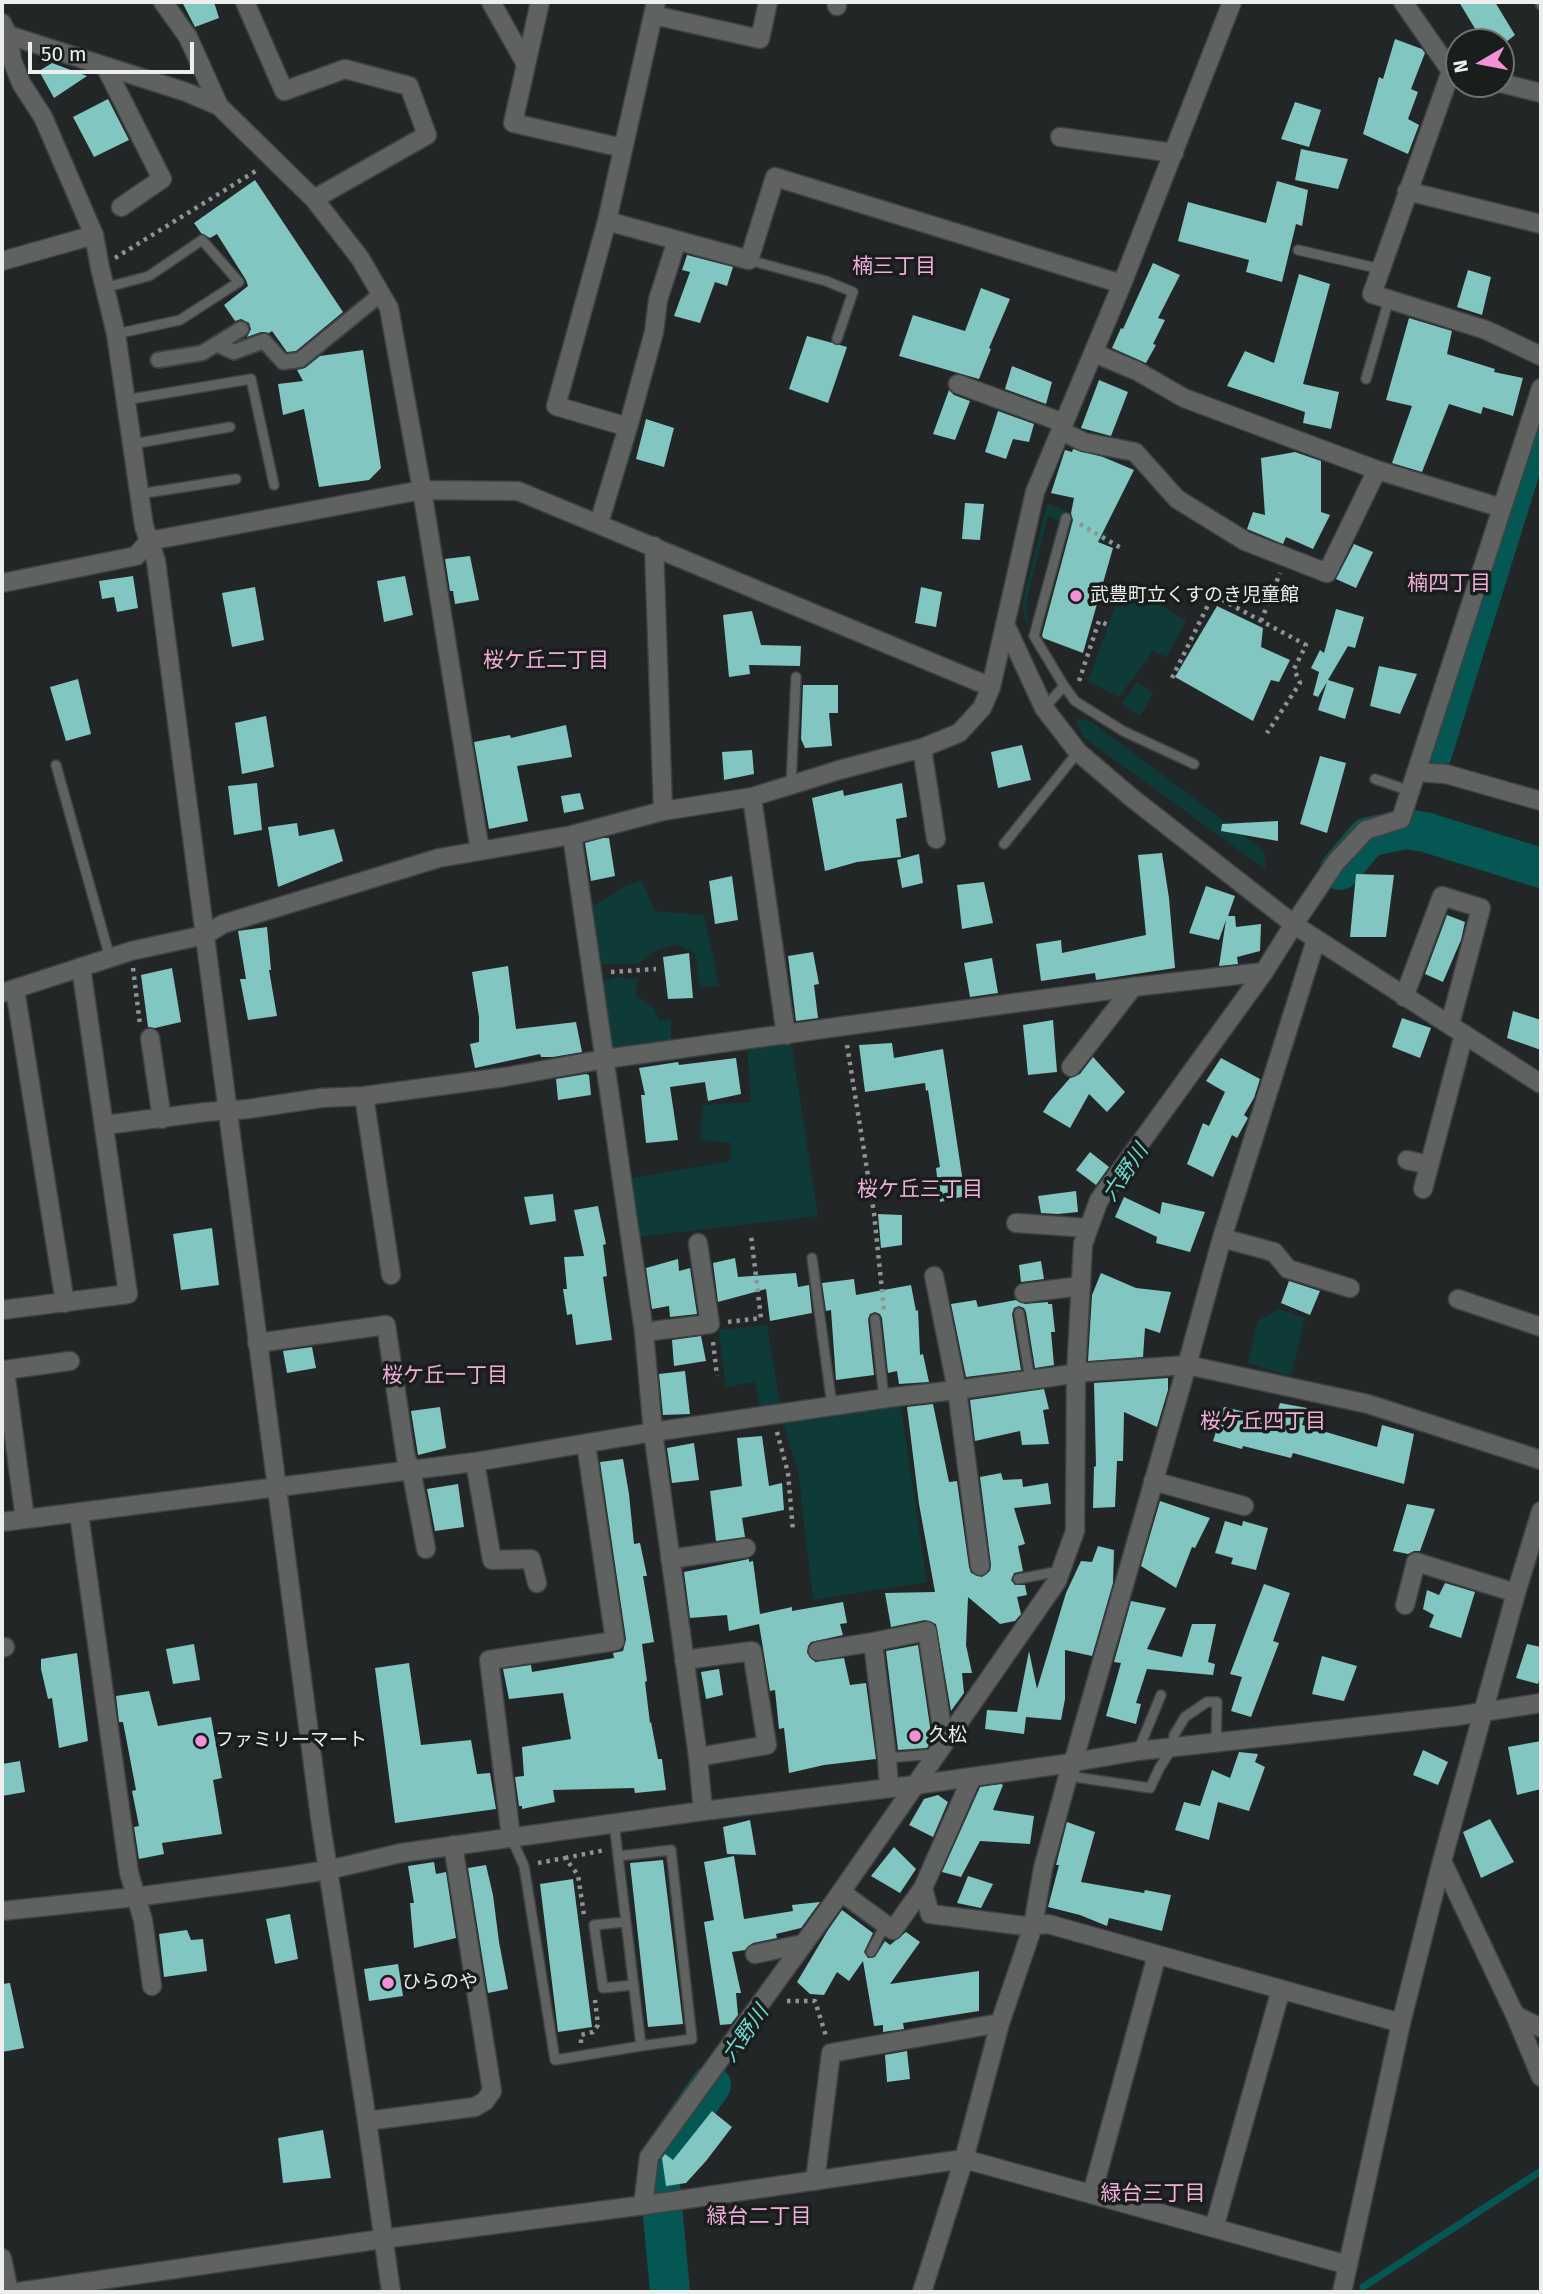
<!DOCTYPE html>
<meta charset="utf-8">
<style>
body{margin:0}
#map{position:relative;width:1543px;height:2294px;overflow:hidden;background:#232626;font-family:"Fira Sans",sans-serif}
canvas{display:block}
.frame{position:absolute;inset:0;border:4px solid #edefef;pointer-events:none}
.north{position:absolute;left:1445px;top:28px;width:70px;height:70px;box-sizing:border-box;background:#191d1c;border:2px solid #6e7170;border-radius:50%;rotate:260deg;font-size:19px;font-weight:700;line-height:28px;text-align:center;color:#edefef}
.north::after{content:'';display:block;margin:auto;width:24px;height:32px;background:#f391d6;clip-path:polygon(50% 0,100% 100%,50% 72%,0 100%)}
.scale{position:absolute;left:28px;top:42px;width:166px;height:32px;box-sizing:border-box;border:4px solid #edefef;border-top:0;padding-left:9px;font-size:21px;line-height:24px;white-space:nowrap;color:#edefef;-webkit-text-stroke:5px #191d1c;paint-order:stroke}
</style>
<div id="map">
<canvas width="1543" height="2294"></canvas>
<div class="frame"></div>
<div class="north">N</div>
<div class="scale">50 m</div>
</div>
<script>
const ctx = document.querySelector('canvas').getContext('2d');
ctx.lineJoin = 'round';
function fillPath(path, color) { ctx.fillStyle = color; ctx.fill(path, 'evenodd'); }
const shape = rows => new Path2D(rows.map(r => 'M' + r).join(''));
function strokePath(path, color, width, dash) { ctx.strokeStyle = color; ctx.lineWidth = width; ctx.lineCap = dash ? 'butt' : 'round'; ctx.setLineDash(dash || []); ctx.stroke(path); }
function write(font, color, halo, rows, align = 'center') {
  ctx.font = font + ' "Fira Sans","Noto Sans JP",sans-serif'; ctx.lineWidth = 7; ctx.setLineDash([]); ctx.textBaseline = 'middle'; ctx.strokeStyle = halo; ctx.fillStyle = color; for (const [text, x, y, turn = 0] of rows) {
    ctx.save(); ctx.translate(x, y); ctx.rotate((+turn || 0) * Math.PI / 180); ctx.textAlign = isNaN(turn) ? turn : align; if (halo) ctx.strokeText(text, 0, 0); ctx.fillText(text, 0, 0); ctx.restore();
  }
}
const green = shape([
 [1047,504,1062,509,1109,534,1104,543,1048,516,1026,603,1028,631,1022,604],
 [1124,582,1186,621,1167,657,1153,651,1119,697,1088,681],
 [1137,682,1153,693,1140,716,1122,704],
 [1075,718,1092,722,1264,851,1266,870,1083,737],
 [641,880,655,911,704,915,719,986,700,988,695,953,676,944,652,952,639,964,599,964,590,908,624,887],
 [617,977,638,979,635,995,654,1008,660,1021,671,1019,671,1044,611,1051,597,983],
 [791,1041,818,1216,639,1237,632,1178,730,1161,731,1143,700,1140,703,1105,751,1102,747,1047],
 [1278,1309,1305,1318,1291,1376,1248,1363,1258,1321],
 [767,1325,780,1404,760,1406,755,1382,726,1387,718,1330],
 [900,1402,927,1582,813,1600,798,1471,782,1420]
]);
const stream = shape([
 [1363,2287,1541,2171]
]);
const canal = shape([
 [1440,756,1541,431]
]);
const river = shape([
 [1340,870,1368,837,1406,829,1425,832,1541,868],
 [670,2292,658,2161,711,2085]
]);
const building = shape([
 [182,2,214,2,219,18,195,27],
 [1459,2,1495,2,1515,35,1506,42,1483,42],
 [1395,39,1422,49,1425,53,1411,89,1418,92,1408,119,1419,125,1408,154,1363,134,1379,77,1383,79],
 [52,63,87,76,54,98,39,71],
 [108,99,129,140,94,157,73,117],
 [1295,102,1321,110,1309,147,1281,139],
 [1301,149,1348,159,1338,189,1295,180],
 [255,180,343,312,296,351,287,352,272,331,269,333,261,332,247,337,251,329,249,323,241,319,235,321,224,305,248,286,246,280,217,234,210,238,201,233,194,223],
 [1277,181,1308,190,1302,226,1296,224,1282,282,1246,272,1249,260,1178,241,1188,202,1266,223],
 [687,255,733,267,727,286,715,282,700,323,674,316,690,272,682,270],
 [1153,263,1180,275,1158,318,1165,320,1153,344,1156,345,1146,363,1112,348,1121,328,1123,329],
 [1468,270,1491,277,1482,315,1457,307],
 [1299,274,1330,284,1303,384,1339,392,1331,429,1303,423,1305,412,1227,386,1245,351,1274,363],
 [981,288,1010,299,989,348,991,349,979,379,899,356,913,315,965,331],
 [1409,318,1452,331,1447,354,1495,369,1494,372,1523,378,1513,416,1483,407,1481,414,1449,404,1422,472,1392,463,1412,406,1386,400],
 [807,336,847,347,828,403,789,389],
 [363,350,381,468,369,480,319,487,304,409,283,415,278,384,303,381,297,370,305,368,320,356],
 [1012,366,1052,382,1046,404,1005,389],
 [1099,380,1128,392,1111,436,1081,428],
 [949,390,954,395,970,401,955,440,933,434],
 [998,411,1034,424,1029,442,1013,439,1006,459,985,452],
 [646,419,674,428,664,467,636,459],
 [1073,449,1103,457,1134,470,1098,542,1113,548,1083,653,1043,638,1042,635,1073,520,1071,513,1074,498,1051,493,1065,450,1072,452],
 [1295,452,1321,461,1321,512,1330,515,1313,549,1286,537,1283,544,1247,529,1253,512,1265,515,1261,458],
 [965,503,984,504,980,540,962,539],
 [1354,544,1373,552,1356,588,1336,579],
 [470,556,479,600,455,604,453,591,450,591,445,559],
 [133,576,138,608,117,612,114,597,102,599,99,581],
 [405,576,413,615,384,622,377,581],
 [255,587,264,640,232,647,222,593],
 [921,587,942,592,936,627,915,623],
 [1217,606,1263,628,1261,647,1290,660,1279,682,1271,680,1253,721,1175,677],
 [1336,609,1364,617,1355,648,1348,646,1328,680,1354,688,1345,719,1318,710,1327,682,1318,697,1313,695,1319,672,1311,668,1320,650,1324,653],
 [752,611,761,645,801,646,800,666,749,665,750,674,729,677,723,615],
 [1379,666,1417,674,1400,714,1370,706],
 [78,679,91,734,66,741,50,687],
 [803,685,838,685,838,713,829,713,832,746,805,748,801,739],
 [266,716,274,767,242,774,235,723],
 [566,725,572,757,517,766,528,821,489,829,474,742,510,735,511,738],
 [1022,745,1031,780,998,788,991,752],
 [752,750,754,774,724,780,722,752],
 [1320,756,1346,763,1327,833,1300,824],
 [257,783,262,830,234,835,228,786],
 [902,783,907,817,896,819,901,857,857,862,825,871,812,798,843,790,844,796],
 [580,793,584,809,564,813,561,796],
 [1278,821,1278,841,1221,831,1222,824],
 [297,823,299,836,334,829,343,861,278,887,268,827],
 [603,838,609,838,615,876,591,881,585,843],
 [1162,853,1169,898,1175,968,1096,980,1095,973,1041,981,1036,944,1061,940,1062,953,1146,935,1138,855],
 [919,854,923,883,902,888,897,860],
 [1356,874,1394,875,1386,937,1350,937],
 [732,876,738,920,715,924,709,881],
 [984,882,993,923,962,929,957,885],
 [1206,886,1235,896,1228,916,1235,916,1236,927,1261,924,1260,951,1237,957,1238,964,1219,966,1226,920,1219,940,1189,933],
 [1447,915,1465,922,1461,940,1443,982,1425,974],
 [267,927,271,970,269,970,277,1016,248,1020,240,979,246,979,238,931],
 [813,952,819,984,814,985,818,1018,796,1021,788,956],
 [689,953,693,998,668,999,663,957],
 [992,958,998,993,970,997,964,963],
 [508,966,516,1029,576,1022,582,1052,553,1057,541,1057,540,1054,475,1068,470,1044,479,1042,479,1017,472,972],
 [172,968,181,1022,155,1028,148,1027,141,975],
 [1513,1011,1541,1020,1541,1050,1507,1038],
 [1402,1018,1431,1028,1420,1058,1392,1047],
 [1053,1020,1057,1072,1028,1075,1023,1025],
 [892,1043,894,1058,943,1049,965,1196,940,1202,936,1168,940,1167,928,1090,926,1091,925,1083,865,1092,859,1045],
 [1093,1057,1125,1092,1107,1112,1089,1094,1070,1128,1043,1112,1050,1101,1070,1078,1080,1074],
 [736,1058,741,1094,708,1101,705,1082,670,1087,678,1140,646,1143,641,1095,645,1095,639,1068,678,1062,679,1065],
 [1221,1058,1260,1079,1254,1098,1244,1115,1248,1118,1237,1138,1232,1135,1213,1177,1187,1164,1203,1123,1209,1126,1225,1092,1206,1081],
 [586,1074,589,1075,591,1095,558,1100,556,1079],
 [1090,1152,1109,1167,1096,1185,1076,1170],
 [1076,1191,1078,1212,1058,1214,1041,1213,1038,1196],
 [553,1194,556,1221,530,1225,524,1197],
 [1124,1197,1160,1214,1162,1202,1205,1212,1190,1252,1156,1243,1157,1237,1115,1217],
 [598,1206,606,1244,603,1245,607,1276,603,1277,612,1340,576,1345,572,1314,567,1315,563,1289,567,1289,564,1257,584,1256,574,1210],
 [878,1214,902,1215,902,1245,881,1248],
 [212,1228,219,1285,181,1290,173,1234],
 [735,1258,738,1277,796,1273,798,1287,809,1285,812,1313,770,1321,766,1289,718,1302,713,1263],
 [678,1259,679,1271,690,1268,697,1314,670,1317,669,1306,652,1309,646,1268],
 [1041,1261,1044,1279,1021,1282,1019,1265],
 [1101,1273,1136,1288,1171,1292,1160,1333,1145,1328,1143,1357,1088,1361,1092,1295],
 [854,1279,856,1295,911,1285,916,1311,918,1310,920,1355,923,1354,929,1382,899,1384,897,1371,888,1373,882,1318,880,1314,875,1312,870,1314,868,1319,874,1375,836,1380,831,1310,826,1311,822,1283],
 [1289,1281,1320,1291,1310,1315,1281,1303],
 [976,1300,978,1307,1016,1300,1025,1304,1048,1302,1048,1304,1052,1304,1055,1332,1051,1332,1054,1365,1035,1368,1026,1312,1024,1308,1019,1306,1014,1308,1012,1314,1021,1370,966,1377,951,1304],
 [701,1336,706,1361,674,1366,672,1340],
 [312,1347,316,1368,287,1373,283,1351],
 [685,1371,690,1414,663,1415,659,1374],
 [1168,1378,1168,1390,1157,1427,1124,1412,1123,1461,1117,1461,1115,1507,1093,1508,1094,1467,1096,1466,1094,1383],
 [1044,1389,1049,1409,1043,1410,1049,1444,1022,1445,1020,1431,975,1441,970,1400],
 [1280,1403,1307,1408,1302,1425,1377,1447,1382,1425,1414,1434,1404,1484,1293,1453,1291,1458,1243,1446,1242,1449,1213,1441,1224,1407,1275,1419],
 [933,1404,949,1482,957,1481,969,1567,971,1573,982,1577,990,1571,991,1565,980,1477,1001,1473,1003,1480,1022,1479,1023,1487,1048,1483,1051,1504,1014,1508,1025,1544,1018,1546,1023,1571,1014,1573,1011,1580,1015,1585,1025,1585,1027,1595,1017,1597,1021,1614,1015,1621,1000,1624,968,1597,966,1645,972,1673,962,1673,964,1693,951,1711,936,1624,925,1620,891,1627,885,1593,935,1592,919,1504,907,1407],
 [440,1407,446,1448,418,1455,411,1411],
 [762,1436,769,1486,782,1483,784,1510,742,1518,745,1537,716,1541,710,1491,742,1486,737,1438],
 [694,1443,699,1480,672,1483,667,1448],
 [623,1459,629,1494,634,1544,640,1543,647,1576,643,1576,654,1642,642,1644,647,1681,645,1682,650,1723,651,1722,658,1759,662,1759,666,1790,635,1793,634,1788,553,1790,555,1802,522,1809,522,1806,519,1806,515,1777,524,1776,522,1747,571,1739,563,1693,509,1699,503,1669,531,1665,532,1672,614,1658,613,1653,623,1651,626,1639,600,1462],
 [458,1484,464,1527,435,1531,427,1489],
 [1160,1501,1210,1518,1195,1548,1192,1547,1176,1588,1141,1566],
 [1407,1504,1435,1509,1420,1551,1414,1551,1408,1554,1393,1551],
 [1225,1521,1242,1526,1243,1521,1268,1528,1256,1570,1231,1564,1233,1558,1215,1553],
 [1098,1546,1114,1550,1113,1583,1092,1656,1065,1650,1065,1699,1061,1720,1026,1717,1024,1734,985,1729,987,1710,1017,1712,1029,1651,1037,1689,1066,1593,1081,1561,1092,1562],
 [749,1559,749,1562,753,1561,760,1614,792,1607,792,1611,843,1602,847,1623,840,1624,843,1635,811,1642,808,1646,807,1653,815,1662,844,1658,850,1685,866,1683,876,1759,824,1765,789,1773,784,1728,779,1729,775,1690,770,1691,759,1624,729,1631,727,1615,690,1618,684,1572],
 [1445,1583,1475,1592,1461,1638,1429,1627,1434,1615,1423,1609,1427,1590,1439,1595],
 [1264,1584,1290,1593,1273,1641,1279,1643,1251,1717,1231,1711,1242,1677,1230,1674],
 [1131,1601,1166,1608,1147,1649,1182,1657,1192,1624,1216,1624,1208,1662,1215,1664,1213,1675,1147,1669,1136,1703,1141,1704,1136,1724,1106,1716,1121,1663,1114,1662],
 [194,1644,200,1680,173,1684,166,1649],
 [1527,1644,1541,1647,1541,1674,1538,1684,1516,1678],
 [918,1645,932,1740,927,1748,898,1750,886,1651],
 [77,1653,88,1741,59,1748,52,1698,48,1699,41,1669,41,1659],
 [1322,1656,1357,1666,1344,1701,1312,1694],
 [409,1663,421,1745,471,1740,477,1774,490,1773,496,1809,395,1823,375,1668],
 [719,1669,723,1695,706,1699,701,1672],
 [149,1691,158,1726,211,1717,222,1778,213,1780,222,1834,162,1843,164,1854,139,1859,134,1827,139,1826,132,1791,136,1790,123,1722,119,1722,116,1696],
 [1541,1741,1541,1789,1517,1795,1508,1747],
 [1423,1750,1448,1762,1438,1785,1413,1775],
 [1239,1752,1258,1754,1255,1762,1265,1767,1249,1811,1218,1802,1209,1840,1175,1830,1184,1802,1200,1806,1212,1770,1230,1778],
 [20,1761,25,1792,2,1796,2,1764],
 [1001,1784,1003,1785,993,1810,1034,1816,1030,1844,980,1841,961,1877,942,1872,980,1787],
 [938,1795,948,1802,933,1837,909,1825,924,1799],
 [1490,1819,1514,1862,1481,1878,1463,1832],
 [750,1820,756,1855,727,1854,723,1827],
 [1067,1822,1095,1832,1081,1882,1144,1893,1145,1890,1171,1895,1162,1931,1109,1918,1107,1926,1080,1915,1048,1907,1059,1865,1056,1865],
 [894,1847,916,1869,900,1893,871,1876],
 [734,1856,744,1919,793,1911,792,1905,820,1902,801,1928,776,1934,777,1938,753,1943,745,1950,732,1952,741,1993,736,1993,738,2015,731,2024,720,2025,704,1922,714,1920,704,1862],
 [663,1860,683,2024,648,2027,630,1863],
 [434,1862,436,1874,446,1872,456,1938,414,1948,410,1903,414,1903,408,1866],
 [486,1865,493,1895,499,1942,508,1989,488,1993,468,1868],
 [968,1876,993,1884,981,1908,957,1903],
 [573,1879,592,2027,558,2032,540,1884],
 [842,1910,873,1933,864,1952,868,1958,875,1957,885,1941,890,1945,906,1932,920,1942,890,1984,979,1971,979,2011,903,2023,904,2029,883,2032,883,2025,874,2026,863,1961,849,1981,837,1972,824,1995,810,1994,797,1982,828,1930],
 [290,1914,298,1959,275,1964,266,1919],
 [187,1930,191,1940,203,1939,207,1971,164,1977,159,1934],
 [398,1964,403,1996,369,2001,364,1969],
 [10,1983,24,2048,2,2052,2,1984],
 [907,2051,910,2079,887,2082,885,2055],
 [712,2111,732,2127,706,2161,686,2183,666,2186,662,2158,665,2154,673,2160],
 [323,2130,331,2178,283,2183,278,2138]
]);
const path = shape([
 [115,258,259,169],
 [1080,524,1121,548],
 [1261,621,1280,573],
 [1172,678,1213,595,1306,645,1294,669,1300,683,1267,733],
 [1079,681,1099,621,1108,625],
 [133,968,140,1025],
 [611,972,656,969],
 [847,1045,874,1213,884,1310],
 [728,1322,761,1318,751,1235],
 [713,1342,717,1376],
 [777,1432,788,1473,793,1531],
 [565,1858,605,1850],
 [538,1863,565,1858,578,1875,584,1915],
 [787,2001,815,2001,826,2036],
 [581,2043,581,2035,593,2032,598,2025,595,2000]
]);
const service = shape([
 [1540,2,1541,5],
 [1298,250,1381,269],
 [749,260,826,281,853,292,837,339],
 [104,288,149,276,202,240,239,282,180,320,116,334],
 [1366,379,1389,299],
 [125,400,251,379,274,485],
 [132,444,230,427],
 [139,494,236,479],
 [1064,686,1034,636,1066,518],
 [1044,708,1064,686,1075,701,1123,731,1194,764],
 [56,765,110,958],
 [1375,779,1410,791],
 [791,785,796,677],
 [1004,844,1078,752],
 [812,1258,832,1406],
 [1019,1313,1030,1380],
 [875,1319,884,1398],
 [1018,1579,1060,1571],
 [1138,1751,1161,1695],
 [887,1758,934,1754],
 [1068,1776,1150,1788,1160,1767,1173,1747,1174,1735,1185,1717,1207,1702,1217,1702,1216,1742],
 [511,1837,524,1866,555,2060,641,2046,614,1823],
 [619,1856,671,1850,692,2039,641,2046],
 [626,1922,594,1925,603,1988,634,1985],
 [871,1952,885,1925]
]);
const pedestrian = shape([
 [216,344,234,352,264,341,283,362,300,360,381,294],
 [158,360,202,353,241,329]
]);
const minor = shape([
 [163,2,188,37,219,106],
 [245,2,284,91,345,69,409,86,427,135,314,199],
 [491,2,526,64],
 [540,2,513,123,623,148],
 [836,2,837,6],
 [1403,2,1451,71,1459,73],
 [653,15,760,39,768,2],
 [8,35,186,92,219,106,314,199,360,258,389,308,422,490,480,851],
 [106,68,162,179,121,207],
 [1451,71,1372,294,1486,330,1541,356],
 [1501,83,1541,93],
 [1060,137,1174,153],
 [1407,191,1541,224],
 [607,221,749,260,775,177,1122,284],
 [2,261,94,235],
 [1094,353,1137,371,1184,398,1377,470,1502,508],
 [958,384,1064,423],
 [628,427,556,406,607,221,656,2],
 [1061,431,1084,442,1135,452,1177,499,1245,541,1327,573,1377,470],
 [599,523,628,427,654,332,658,300,677,240],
 [149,541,422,490,518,491,991,687],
 [654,546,663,811],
 [1005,624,1044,708,1078,752,1132,798,1296,926,1541,1084],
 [922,748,936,839],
 [1416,772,1446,774,1541,801],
 [752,797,786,1035],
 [572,835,644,1332,653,1432,698,1757,703,1811],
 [1316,940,1222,1238,1187,1365,1368,1404,1541,1460],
 [15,989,65,1303],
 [2,993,131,951,205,935,223,924,439,858,572,835,663,811,752,797,839,770,922,748,959,733,982,708,991,687,1035,492,1122,284,1232,2],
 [1404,997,1442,896,1481,908,1450,1024],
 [150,1038,162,1119],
 [1071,1067,1133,987],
 [364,1096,391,1275],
 [105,1125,206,1112,248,1109,321,1098,364,1096,505,1077,605,1059,844,1026,1133,987,1264,972],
 [1407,1160,1429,1165],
 [1423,1189,1464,1034],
 [1016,1223,1089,1228],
 [1222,1238,1274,1252,1288,1269,1350,1288],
 [934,1276,957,1390,980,1566],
 [1024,1293,1081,1286],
 [1458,1299,1541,1327],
 [2,1310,128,1294,81,967],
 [644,1332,710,1324,698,1243],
 [257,1343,386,1325,406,1458,411,1469,426,1549],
 [475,1462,492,1560,531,1559,537,1583],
 [1153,1481,1244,1506],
 [79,1514,129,1873,143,1920,152,1986],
 [25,1519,5,1370,70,1361],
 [2,1522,475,1462,653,1432,894,1397,957,1390,1087,1372,1187,1365,1073,1763,1068,1776,1043,1868,1033,1926,1000,2023,964,2159,922,2292],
 [670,1559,746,1548],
 [1405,1605,1416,1562,1516,1593],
 [2,1648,5,1647],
 [818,1651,873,1642],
 [684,1660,752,1651,767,1745,698,1757],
 [972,1777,923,1888,930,1914,1025,1926,1048,1924,1401,2023],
 [889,1788,887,1758,873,1642,927,1631,944,1741],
 [511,1837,489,1660,615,1641,586,1444],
 [1442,1861,1515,2015,1541,2077],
 [841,1892,893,1930,923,1888],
 [755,1954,803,1944],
 [1515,2015,1541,2028],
 [367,2121,475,2107,485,2101,492,2091,453,1845],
 [815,2181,831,2053,1000,2023],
 [1092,2194,1157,1955],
 [643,2205,649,2157,834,1902,1057,1581,1075,1531,1076,1374,1083,1244,1099,1200,1264,972,1294,924,1336,862,1366,830,1401,819,1541,388],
 [1214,2228,1281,1989],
 [2,2258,9,2292],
 [18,2292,382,2239,645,2205,964,2159,1348,2265],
 [1342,2292,1401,2023,1442,1861,1516,1593,1541,1511]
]);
const tertiary = shape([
 [2,23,8,35,12,60,21,83,43,117,94,235,100,268,116,334,144,526,156,561,321,1825,367,2121,391,2292],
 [2,583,136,556,149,541],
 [2,1911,136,1897,283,1877,328,1870,401,1853,703,1811,915,1785,1057,1765,1138,1751,1457,1716,1541,1703]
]);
const markers = [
 [1076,596,7,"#f391d6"],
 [915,1736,7,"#f391d6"],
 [201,1741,7,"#f391d6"],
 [388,1983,7,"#f391d6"]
];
const poiNames = [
 ["武豊町立くすのき児童館",1090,596],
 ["久松",929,1736],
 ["ファミリーマート",215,1741],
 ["ひらのや",402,1983]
];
const neighbourhoodNames = [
 ["楠三丁目",894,267],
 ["楠四丁目",1449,584],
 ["桜ケ丘二丁目",546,661],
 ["桜ケ丘三丁目",920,1190],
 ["桜ケ丘一丁目",445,1376],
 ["桜ケ丘四丁目",1263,1422],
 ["緑台三丁目",1153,2194],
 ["緑台二丁目",759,2217]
];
const waterNames = [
 ["六野川",1126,1173,-56],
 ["六野川",746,2034,-55]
];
fillPath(green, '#0e3a37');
strokePath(stream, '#045753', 7);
strokePath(canal, '#045753', 23);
strokePath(river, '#045753', 40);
fillPath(building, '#81c6c0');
strokePath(service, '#3f4242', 12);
strokePath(pedestrian, '#3f4242', 18);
strokePath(minor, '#3f4242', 21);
strokePath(tertiary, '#3f4242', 21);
strokePath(path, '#909393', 4.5, [3.5, 5]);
strokePath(service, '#606262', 9);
strokePath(pedestrian, '#606262', 14);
strokePath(minor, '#606262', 18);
strokePath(tertiary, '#606262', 18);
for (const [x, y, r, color] of markers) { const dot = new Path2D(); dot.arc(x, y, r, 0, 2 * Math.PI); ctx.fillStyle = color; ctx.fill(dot); strokePath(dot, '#191d1c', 2.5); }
write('19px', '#edefef', '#191d1c', poiNames, 'left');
write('21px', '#f2addb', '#191d1c', neighbourhoodNames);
write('italic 21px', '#6edad2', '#191d1c', waterNames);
</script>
